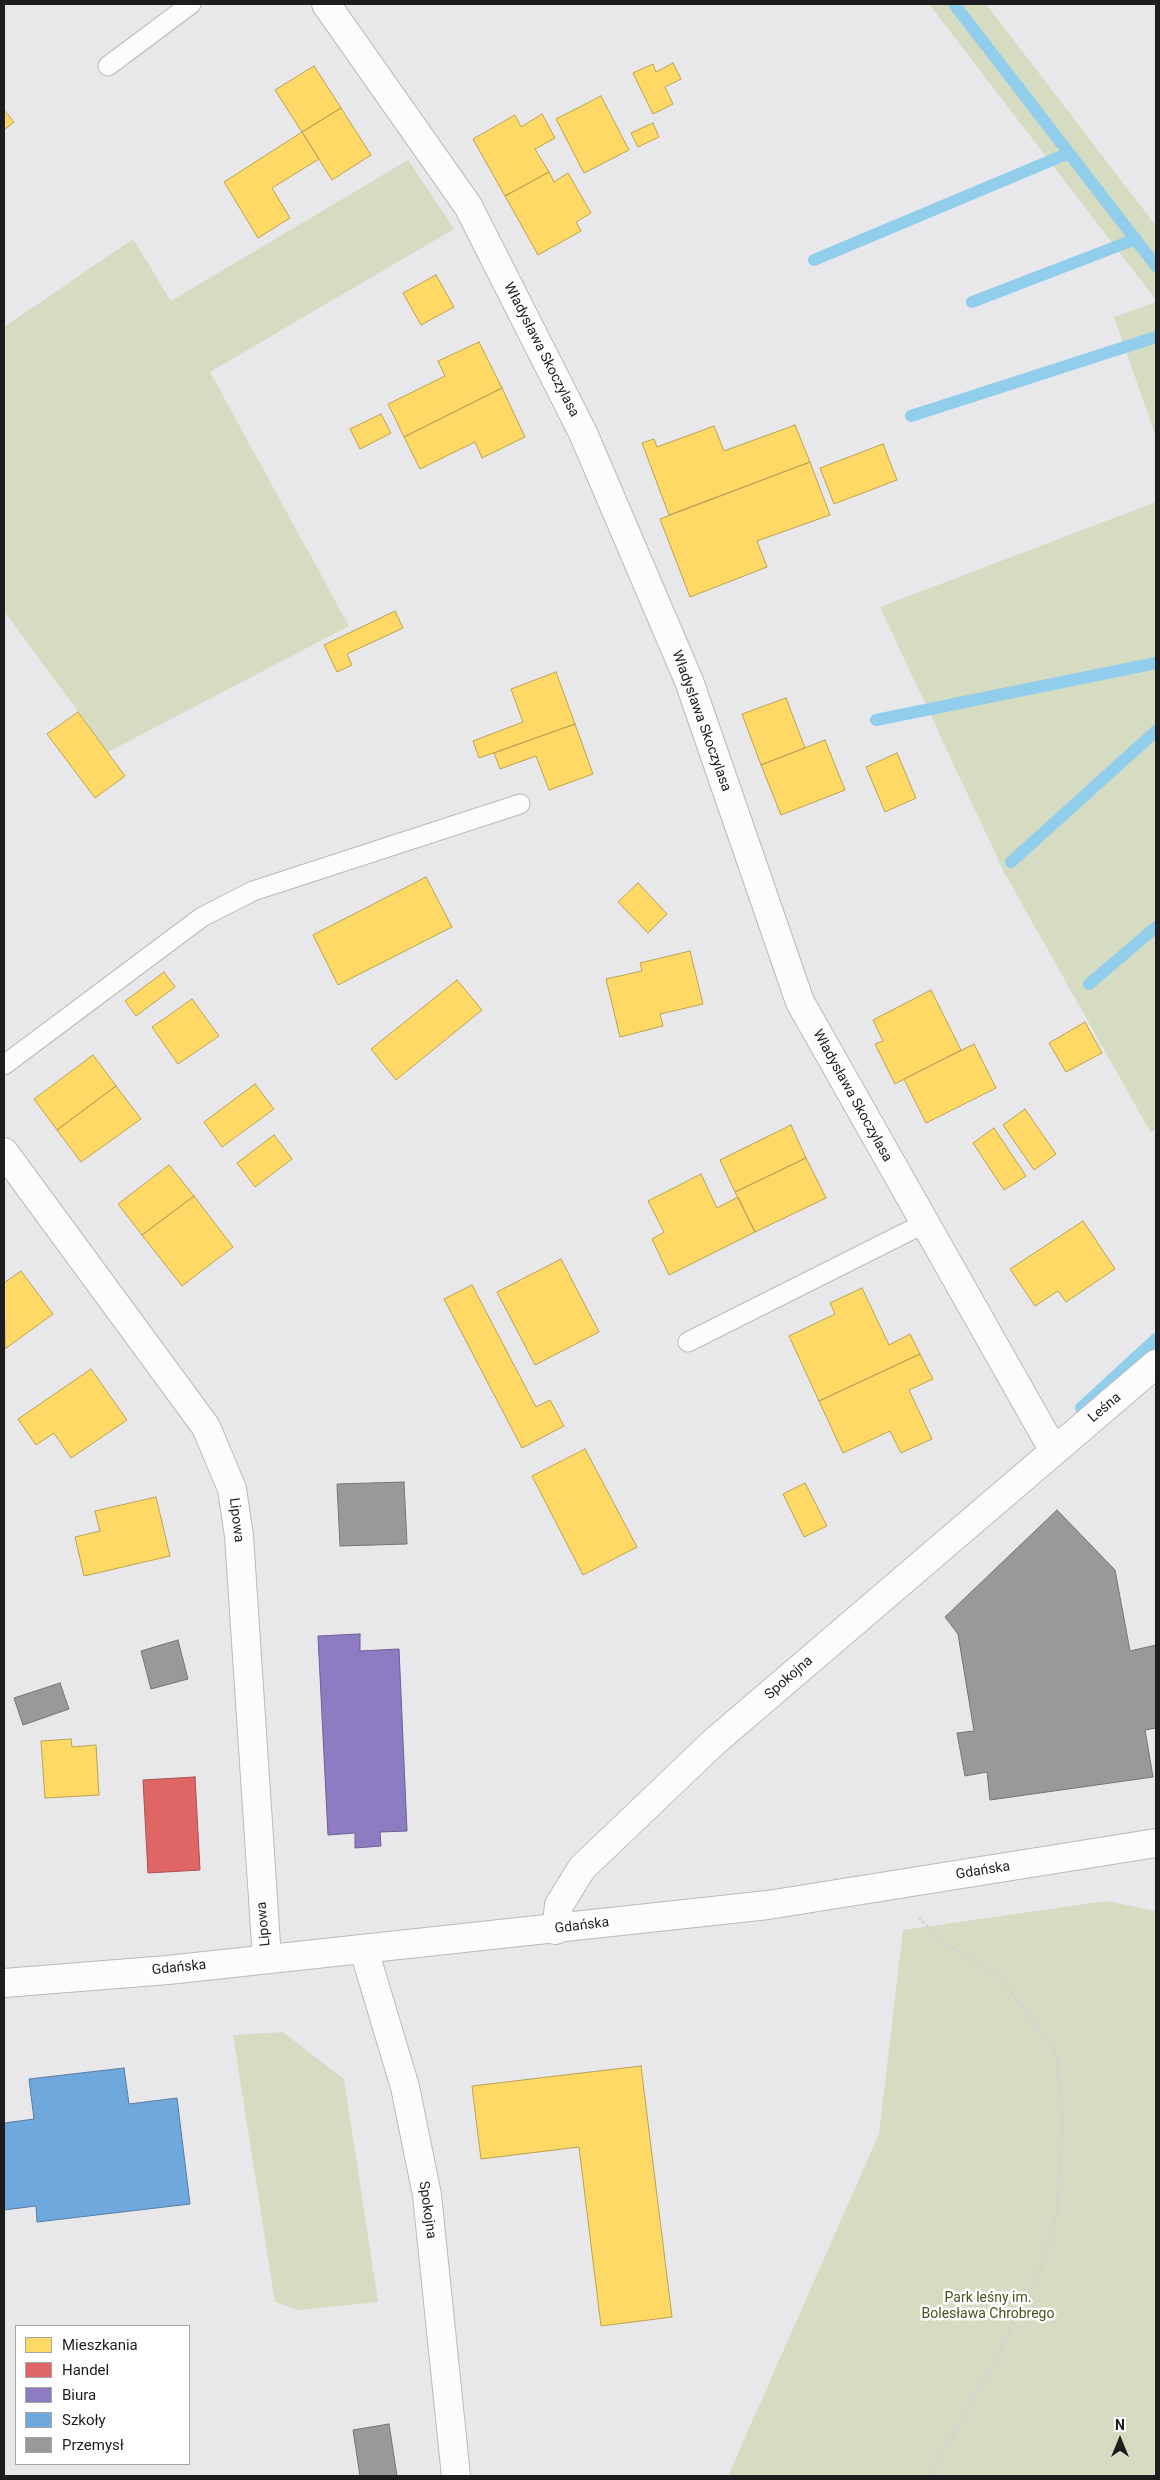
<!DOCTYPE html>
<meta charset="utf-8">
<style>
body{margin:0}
#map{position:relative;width:1160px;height:2480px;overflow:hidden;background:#e8e8eb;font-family:Roboto,sans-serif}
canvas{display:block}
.frame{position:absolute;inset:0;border:5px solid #1d1d1f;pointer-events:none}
.legend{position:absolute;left:15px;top:2325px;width:175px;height:140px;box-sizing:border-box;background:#fff;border:1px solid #a5a5a5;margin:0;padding:6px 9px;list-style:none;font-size:15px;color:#1d1d1f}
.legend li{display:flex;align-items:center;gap:10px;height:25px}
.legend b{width:25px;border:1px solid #a5a5a5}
.north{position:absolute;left:1095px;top:2415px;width:50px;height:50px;-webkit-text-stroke:4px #fff;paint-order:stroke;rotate:0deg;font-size:14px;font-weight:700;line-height:20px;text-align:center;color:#1d1d1f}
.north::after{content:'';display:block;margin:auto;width:18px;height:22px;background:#1d1d1f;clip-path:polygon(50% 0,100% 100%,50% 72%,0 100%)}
</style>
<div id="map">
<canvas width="1160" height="2480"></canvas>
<div class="frame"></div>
<ul class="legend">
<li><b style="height:14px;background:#ffd966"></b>Mieszkania</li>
<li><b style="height:14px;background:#e06666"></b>Handel</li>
<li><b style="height:14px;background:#8e7cc3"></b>Biura</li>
<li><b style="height:14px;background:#6fa8dc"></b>Szkoły</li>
<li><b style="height:14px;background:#999"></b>Przemysł</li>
</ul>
<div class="north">N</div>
</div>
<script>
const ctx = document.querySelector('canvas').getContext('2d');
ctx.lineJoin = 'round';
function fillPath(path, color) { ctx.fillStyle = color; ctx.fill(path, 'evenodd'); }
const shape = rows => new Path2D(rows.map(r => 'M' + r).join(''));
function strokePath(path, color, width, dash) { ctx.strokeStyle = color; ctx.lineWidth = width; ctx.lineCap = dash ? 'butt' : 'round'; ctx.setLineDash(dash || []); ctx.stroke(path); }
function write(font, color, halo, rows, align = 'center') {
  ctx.font = font + ' Roboto,sans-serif'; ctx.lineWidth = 5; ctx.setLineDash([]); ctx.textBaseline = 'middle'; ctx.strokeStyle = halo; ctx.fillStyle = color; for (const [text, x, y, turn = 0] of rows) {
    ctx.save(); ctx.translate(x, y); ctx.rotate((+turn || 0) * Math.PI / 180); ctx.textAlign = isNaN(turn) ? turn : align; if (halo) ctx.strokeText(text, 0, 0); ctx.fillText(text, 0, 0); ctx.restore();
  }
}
const green = shape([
 [929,4,986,4,1156,226,1156,300],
 [408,160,454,229,210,372,349,626,108,752,4,611,4,327,133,239,171,301],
 [1156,302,1156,437,1114,317],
 [1156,502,1156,1128,1151,1133,1004,872,880,607],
 [1106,1901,1156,1911,1156,2476,728,2476,879,2134,903,1930],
 [283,2032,344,2079,378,2302,298,2310,275,2302,233,2035]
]);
const homes = shape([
 [673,63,681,79,665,87,673,104,653,114,633,73,653,64,656,72,673,63],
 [314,66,341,108,302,132,275,90,314,66],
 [601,96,629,150,584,173,556,119,601,96],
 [341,108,371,155,332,180,302,132,341,108],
 [4,110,14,122,4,130,4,110],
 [542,114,555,138,535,149,549,172,505,196,473,139,515,115,521,127,542,114],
 [653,123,659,137,638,147,631,133,653,123],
 [302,132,319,159,272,188,290,218,258,238,224,182,302,132],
 [549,172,554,182,568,173,591,213,576,222,581,231,538,255,505,196,549,172],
 [436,275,454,307,421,325,403,293,436,275],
 [479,342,502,388,404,437,388,404,445,376,438,361,479,342],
 [502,388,525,437,482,458,475,442,420,469,404,437,502,388],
 [381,414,391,433,360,449,350,429,381,414],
 [795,425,810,462,669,515,642,443,654,439,657,447,714,426,724,451,795,425],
 [883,444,897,480,834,504,820,468,883,444],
 [810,462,830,515,757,541,767,567,690,597,660,519,810,462],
 [395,611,403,628,347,654,352,665,337,672,324,645,395,611],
 [556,672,575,724,479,758,473,741,523,722,511,689,556,672],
 [786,698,805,748,761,765,742,714,786,698],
 [78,712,125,776,95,798,47,734,78,712],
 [575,724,593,774,549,790,536,756,500,769,494,753,575,724],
 [825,740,845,790,781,815,761,765,825,740],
 [897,753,916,798,885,812,866,767,897,753],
 [426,877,452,927,338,985,313,935,426,877],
 [638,883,667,914,648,933,618,902,638,883],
 [690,951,703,1004,660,1014,663,1026,620,1037,606,979,642,971,640,963,690,951],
 [164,972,175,987,136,1016,125,1001,164,972],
 [457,980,482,1010,396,1080,371,1049,457,980],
 [931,990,961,1050,895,1084,875,1044,883,1041,873,1020,931,990],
 [192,999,219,1036,178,1064,152,1027,192,999],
 [1085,1022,1102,1053,1066,1072,1049,1043,1085,1022],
 [974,1044,996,1088,926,1123,904,1079,974,1044],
 [93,1055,116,1086,57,1130,34,1099,93,1055],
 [255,1084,274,1109,222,1147,204,1122,255,1084],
 [116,1086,141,1119,81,1162,57,1130,116,1086],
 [1025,1109,1056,1154,1034,1170,1003,1125,1025,1109],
 [791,1125,806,1158,735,1192,720,1160,791,1125],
 [994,1128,1026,1176,1004,1190,973,1143,994,1128],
 [274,1135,292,1159,255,1187,237,1163,274,1135],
 [806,1158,826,1198,755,1232,735,1192,806,1158],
 [169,1165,194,1196,142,1235,118,1204,169,1165],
 [701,1174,717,1208,738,1197,755,1232,669,1275,652,1239,664,1232,648,1201,701,1174],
 [194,1196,233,1247,182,1286,142,1235,194,1196],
 [1083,1221,1115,1269,1066,1302,1058,1291,1035,1306,1010,1269,1083,1221],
 [561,1259,599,1332,535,1365,497,1292,561,1259],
 [21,1271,53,1314,5,1349,4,1283,21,1271],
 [472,1285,536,1407,550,1400,564,1426,522,1448,444,1299,472,1285],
 [862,1288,889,1345,910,1334,920,1354,819,1401,789,1336,835,1314,830,1303,862,1288],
 [920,1354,933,1379,909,1390,932,1439,901,1453,890,1431,843,1453,819,1401,920,1354],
 [91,1369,127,1420,71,1458,54,1433,36,1445,18,1419,91,1369],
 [585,1449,637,1547,583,1575,532,1476,585,1449],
 [805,1483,827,1526,804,1537,783,1494,805,1483],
 [156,1497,170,1556,84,1576,75,1537,100,1531,95,1511,156,1497],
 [71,1739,72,1747,96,1745,99,1795,45,1798,41,1741,71,1739],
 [641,2066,672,2317,601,2326,579,2147,481,2159,472,2086,641,2066]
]);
const shops = shape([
 [195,1777,200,1870,148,1873,143,1780,195,1777]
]);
const offices = shape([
 [360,1634,360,1651,399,1649,407,1831,380,1832,381,1846,355,1848,355,1833,328,1835,318,1636,360,1634]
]);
const schools = shape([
 [124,2068,129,2104,177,2098,190,2204,37,2222,36,2206,4,2210,4,2123,34,2119,29,2079,124,2068]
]);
const industry = shape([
 [404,1482,407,1544,340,1546,337,1484,404,1482],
 [1057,1510,1115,1570,1130,1651,1156,1645,1156,1728,1145,1730,1153,1777,990,1800,987,1772,965,1776,957,1733,974,1731,958,1634,945,1617,1057,1510],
 [178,1640,188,1679,151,1689,141,1651,178,1640],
 [60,1683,69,1709,23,1725,14,1698,60,1683],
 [389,2424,397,2476,360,2476,353,2430,389,2424]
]);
const stream = shape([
 [954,4,1156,266],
 [814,260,1069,153],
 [972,302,1136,239],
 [911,416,1156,337],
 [876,720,1156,663],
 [1011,862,1156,731],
 [1089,984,1156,927],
 [1081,1408,1156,1339]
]);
const path = shape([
 [919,1918,943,1942,1000,1977,1056,2051,1063,2118,1056,2220,1038,2274,995,2360,930,2476]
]);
const service = shape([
 [108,66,191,4],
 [4,1065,202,917,253,891,520,804],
 [688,1342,925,1223]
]);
const minor = shape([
 [326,4,468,206,583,433,689,681,800,1002,1054,1451],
 [4,1152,206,1427,232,1489,239,1536,267,1959],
 [556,1930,559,1905,582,1868,714,1742,1156,1364],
 [364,1950,405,2087,427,2195,456,2476]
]);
const secondary = shape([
 [4,1983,168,1970,768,1905,1156,1843]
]);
const streetNames = [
 ["Władysława Skoczylasa",541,350,63],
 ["Władysława Skoczylasa",701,721,70],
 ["Władysława Skoczylasa",852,1096,61],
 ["Leśna",1105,1408,-40],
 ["Lipowa",236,1520,83],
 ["Spokojna",789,1678,-41],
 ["Gdańska",983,1871,-9],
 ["Lipowa",264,1924,-95],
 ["Gdańska",582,1926,-7],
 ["Gdańska",179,1968,-6],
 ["Spokojna",427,2210,82]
];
const parkNames = [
 ["Park leśny im.",988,2298],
 ["Bolesława Chrobrego",988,2314]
];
fillPath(green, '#d5dcc1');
fillPath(homes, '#ffd966');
strokePath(homes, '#bba151', 1);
fillPath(shops, '#e06666');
strokePath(shops, '#a65051', 1);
fillPath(offices, '#8e7cc3');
strokePath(offices, '#6c6092', 1);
fillPath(schools, '#6fa8dc');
strokePath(schools, '#567ea3', 1);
fillPath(industry, '#999');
strokePath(industry, '#747474', 1);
strokePath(stream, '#91ceec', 12);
strokePath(service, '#bababd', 21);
strokePath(minor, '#bababd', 30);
strokePath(secondary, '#bababd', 30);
strokePath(path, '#d2d2d3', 3, [2.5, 2.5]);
strokePath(service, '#fcfcfc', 19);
strokePath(minor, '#fcfcfc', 28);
strokePath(secondary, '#fcfcfc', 28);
write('14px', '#1d1d1f', '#fff', streetNames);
write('14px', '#48541c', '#fff', parkNames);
</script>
